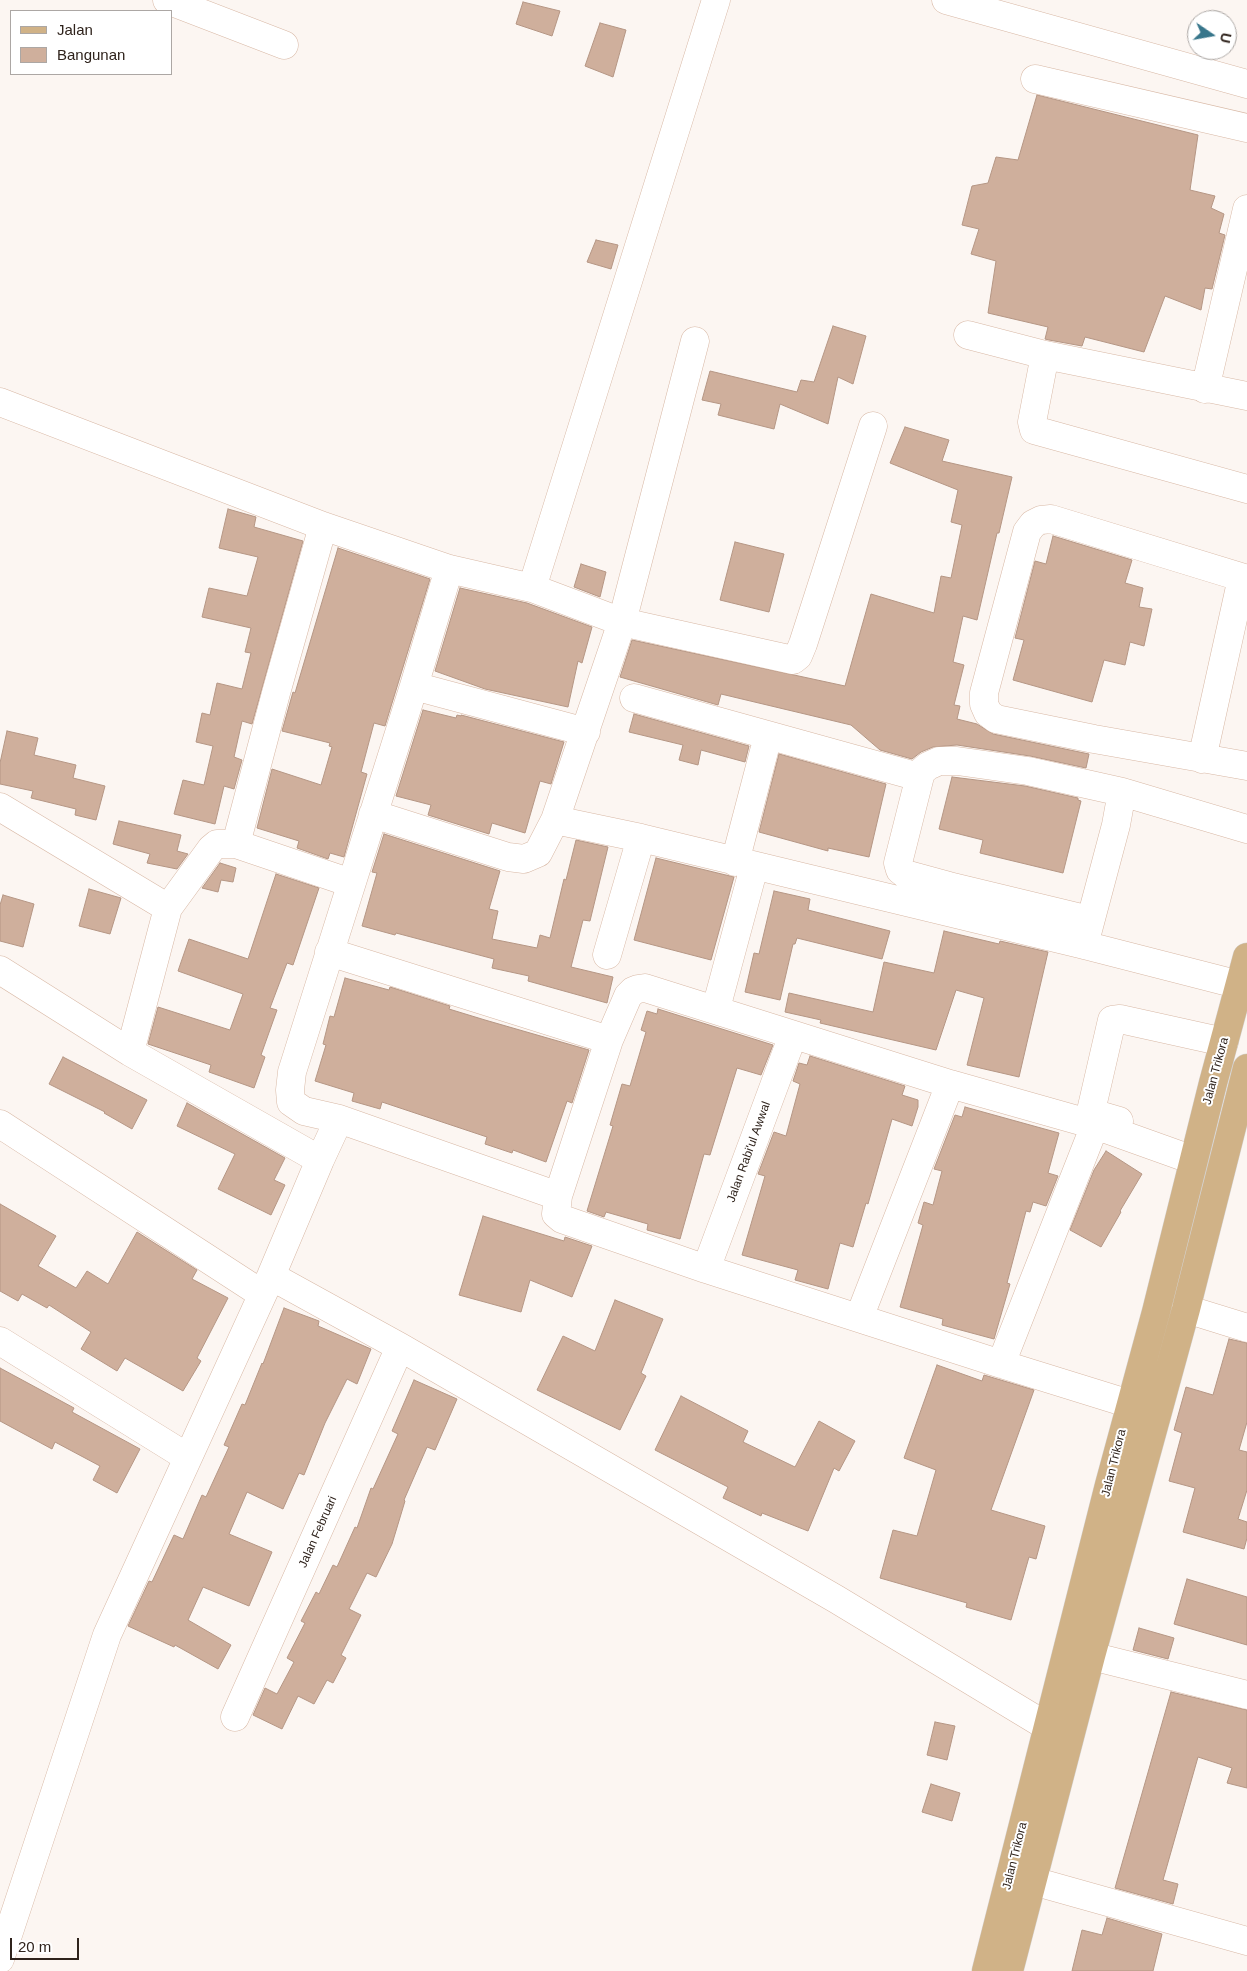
<!DOCTYPE html>
<style>
body{margin:0}
#map{position:relative;width:1247px;height:1971px;overflow:hidden;background:#fcf6f2;font-family:Arial,sans-serif}
canvas{display:block}
.legend{position:absolute;left:10px;top:10px;width:162px;height:65px;box-sizing:border-box;background:#fff;border:1px solid #aca7a4;margin:0;padding:6px 9px;list-style:none;font-size:15px;color:#2f231c}
.legend li{display:flex;align-items:center;gap:10px;height:25px}
.legend b{width:25px;border:1px solid #aca7a4}
.north{position:absolute;left:1187px;top:10px;width:50px;height:50px;box-sizing:border-box;background:#fff;border:1px solid #aca7a4;border-radius:50%;rotate:102deg;font-size:14px;font-weight:700;line-height:20px;text-align:center;color:#2f231c}
.north::after{content:'';display:block;margin:auto;width:18px;height:22px;background:#37768b;clip-path:polygon(50% 0,100% 100%,50% 72%,0 100%)}
.scale{position:absolute;left:10px;top:1938px;width:69px;height:22px;box-sizing:border-box;border:2px solid #2f231c;border-top:0;padding-left:6px;font-size:15px;line-height:18px;white-space:nowrap;color:#2f231c;-webkit-text-stroke:4px #fff;paint-order:stroke}
</style>
<div id="map">
<canvas width="1247" height="1971"></canvas>
<ul class="legend">
<li><b style="height:6px;background:#d0b287"></b>Jalan</li>
<li><b style="height:14px;background:#cfaf9c"></b>Bangunan</li>
</ul>
<div class="north">U</div>
<div class="scale">20 m</div>
</div>
<script>
const ctx = document.querySelector('canvas').getContext('2d');
ctx.lineJoin = 'round';
function fillPath(path, color) { ctx.fillStyle = color; ctx.fill(path, 'evenodd'); }
const shape = rows => new Path2D(rows.map(r => 'M' + r).join(''));
function strokePath(path, color, width, dash) { ctx.strokeStyle = color; ctx.lineWidth = width; ctx.lineCap = dash ? 'butt' : 'round'; ctx.setLineDash(dash || []); ctx.stroke(path); }
function write(font, color, halo, rows, align = 'center') {
  ctx.font = font + ' Arial,sans-serif'; ctx.lineWidth = 4; ctx.setLineDash([]); ctx.textBaseline = 'middle'; ctx.strokeStyle = halo; ctx.fillStyle = color; for (const [text, x, y, turn = 0] of rows) {
    ctx.save(); ctx.translate(x, y); ctx.rotate((+turn || 0) * Math.PI / 180); ctx.textAlign = isNaN(turn) ? turn : align; if (halo) ctx.strokeText(text, 0, 0); ctx.fillText(text, 0, 0); ctx.restore();
  }
}
const building = shape([
 [523,2,560,11,552,36,516,24,523,2],
 [600,23,626,30,613,77,585,66,600,23],
 [1037,95,1198,135,1190,190,1215,196,1211,208,1224,214,1219,233,1225,235,1212,289,1205,288,1201,310,1165,296,1144,352,1085,337,1082,346,1049,340,1045,339,1048,327,988,313,996,261,971,254,979,229,962,225,972,186,988,183,996,157,1018,160,1037,95],
 [596,240,618,245,611,269,587,262,596,240],
 [833,326,866,336,853,384,838,377,828,424,780,404,774,429,718,415,721,404,702,400,710,371,797,392,801,380,814,382,833,326],
 [905,427,949,440,942,461,1012,477,999,533,997,533,977,620,963,616,953,662,964,665,954,705,960,706,957,719,977,724,993,734,1089,754,1086,768,1030,756,957,745,933,747,921,752,912,759,880,750,851,725,721,694,718,705,620,677,632,640,845,686,871,594,934,613,941,576,951,578,962,525,951,522,958,490,890,463,905,427],
 [228,509,256,517,254,527,303,541,252,724,242,721,234,757,242,760,234,789,224,786,215,824,174,814,183,780,204,785,213,746,196,742,202,713,210,715,217,683,242,689,251,653,245,652,251,628,202,617,209,588,247,596,258,557,219,548,228,509],
 [1053,536,1132,560,1125,583,1143,588,1139,607,1152,609,1144,646,1130,642,1125,665,1104,660,1092,702,1013,680,1024,640,1015,638,1035,561,1046,564,1053,536],
 [735,542,784,554,769,612,720,600,735,542],
 [338,548,430,579,385,726,374,723,361,772,367,774,344,857,330,853,328,859,297,848,299,841,257,828,272,769,321,785,332,747,329,746,330,743,282,731,293,692,295,693,338,548],
 [581,564,606,572,600,597,574,587,581,564],
 [460,588,527,603,592,627,582,663,578,661,568,707,485,689,435,671,460,588],
 [423,710,456,718,457,715,461,716,461,715,564,742,551,784,540,781,525,833,492,823,489,834,428,815,431,805,396,796,423,710],
 [634,714,749,746,745,762,701,750,698,765,679,760,683,745,629,732,634,714],
 [7,731,38,738,34,755,76,765,73,778,105,786,96,820,75,815,76,809,31,798,33,791,0,784,0,763,7,731],
 [779,754,886,784,869,857,828,848,828,851,759,832,779,754],
 [952,777,1025,786,1078,798,1078,800,1081,801,1063,873,980,853,983,840,939,829,952,777],
 [119,821,181,835,177,851,188,854,177,869,147,863,150,854,113,844,119,821],
 [384,834,500,871,489,909,498,911,492,939,537,948,540,935,550,938,564,879,566,880,576,840,608,847,590,921,583,920,571,967,613,977,607,1003,528,981,529,976,492,968,494,959,396,933,395,935,362,926,377,873,372,872,384,834],
 [656,858,734,877,711,960,634,940,656,858],
 [220,863,236,868,233,882,221,880,218,892,202,888,220,863],
 [276,874,319,888,293,965,287,963,270,1008,277,1010,261,1055,265,1057,254,1088,209,1072,211,1065,148,1044,158,1007,230,1030,243,994,178,971,189,939,248,959,276,874],
 [89,889,121,898,110,934,79,926,89,889],
 [774,891,810,899,808,910,890,931,882,959,797,938,795,944,793,944,780,1000,745,992,754,953,759,954,774,891],
 [3,895,34,904,23,947,0,941,0,905,3,895],
 [944,931,999,944,1000,941,1048,952,1019,1077,967,1065,984,998,956,990,936,1050,820,1023,821,1020,785,1012,789,993,873,1012,884,962,934,973,944,931],
 [345,978,389,990,390,987,450,1006,449,1009,485,1020,589,1050,572,1103,567,1101,546,1162,513,1150,512,1153,485,1144,487,1137,382,1102,380,1109,352,1101,354,1093,315,1081,326,1045,323,1044,330,1016,334,1017,345,978],
 [658,1009,773,1045,761,1075,737,1068,710,1155,704,1154,680,1239,647,1230,648,1224,606,1212,604,1217,587,1211,613,1126,610,1125,622,1084,630,1086,646,1032,641,1030,647,1011,657,1014,658,1009],
 [810,1056,905,1086,902,1095,918,1100,918,1107,912,1126,892,1119,868,1204,866,1203,853,1247,840,1243,828,1289,795,1280,798,1270,742,1255,765,1176,758,1174,774,1132,786,1136,800,1084,793,1081,799,1063,807,1065,810,1056],
 [63,1057,147,1100,132,1129,104,1113,105,1112,49,1084,63,1057],
 [187,1103,285,1158,274,1180,285,1185,271,1215,218,1189,235,1154,177,1126,187,1103],
 [965,1107,1059,1133,1048,1173,1058,1176,1046,1206,1033,1202,1030,1212,1026,1211,1007,1283,1010,1284,994,1339,942,1325,943,1319,900,1307,923,1225,918,1223,924,1202,933,1205,942,1171,934,1169,955,1115,962,1117,965,1107],
 [1106,1151,1142,1174,1120,1211,1121,1212,1101,1247,1070,1230,1094,1170,1106,1151],
 [0,1204,56,1236,38,1266,76,1288,87,1271,108,1284,137,1232,197,1270,192,1279,228,1298,197,1358,201,1361,183,1391,125,1358,117,1371,81,1349,91,1332,49,1305,47,1308,22,1294,18,1301,0,1291,0,1204],
 [483,1216,564,1241,565,1237,592,1246,572,1297,530,1280,521,1312,459,1295,483,1216],
 [615,1300,663,1319,641,1373,646,1376,620,1430,537,1390,563,1336,595,1351,615,1300],
 [284,1308,319,1321,318,1326,371,1349,357,1384,347,1379,325,1423,304,1475,299,1473,283,1509,247,1492,229,1534,272,1552,249,1606,203,1587,188,1620,231,1645,218,1669,175,1645,174,1647,128,1626,149,1581,152,1582,174,1535,183,1539,202,1495,206,1497,229,1447,224,1445,242,1404,245,1405,262,1363,263,1364,284,1308],
 [1229,1339,1247,1343,1247,1422,1239,1450,1247,1452,1247,1490,1238,1519,1247,1522,1247,1538,1244,1549,1183,1532,1195,1488,1169,1481,1182,1433,1174,1430,1186,1387,1213,1395,1229,1339],
 [937,1365,982,1381,984,1375,1034,1390,991,1510,1045,1526,1036,1559,1029,1557,1011,1620,966,1607,967,1603,880,1578,893,1530,917,1536,936,1470,904,1458,937,1365],
 [0,1368,74,1408,72,1412,140,1449,117,1493,93,1480,100,1466,55,1442,52,1449,0,1421,0,1368],
 [414,1380,457,1399,435,1450,427,1447,404,1500,405,1501,392,1544,376,1577,367,1573,349,1609,361,1615,341,1655,346,1658,333,1683,327,1680,314,1704,298,1696,282,1729,253,1715,265,1688,277,1694,294,1662,287,1658,305,1623,301,1621,316,1592,319,1594,333,1565,337,1567,355,1527,357,1528,371,1488,373,1489,398,1434,392,1431,414,1380],
 [681,1396,748,1431,743,1442,795,1467,819,1421,855,1441,839,1471,834,1468,808,1531,762,1513,761,1516,723,1498,728,1487,655,1450,681,1396],
 [1187,1579,1247,1597,1247,1645,1174,1624,1187,1579],
 [1139,1628,1174,1638,1168,1659,1133,1650,1139,1628],
 [1171,1692,1247,1710,1247,1788,1227,1783,1232,1768,1198,1757,1163,1880,1178,1884,1173,1904,1115,1888,1171,1692],
 [935,1722,955,1726,947,1760,927,1755,935,1722],
 [931,1784,960,1793,952,1821,922,1812,931,1784],
 [1107,1918,1162,1934,1153,1971,1072,1971,1082,1930,1102,1935,1107,1918]
]);
const minor = shape([
 [167,0,284,45],
 [946,0,1247,84],
 [1035,79,1247,128],
 [968,335,1045,355,1247,396],
 [1045,355,1032,422,1034,430,1247,489],
 [1205,389,1247,209],
 [0,402,323,526,449,569,532,588,622,622,793,660,798,656,803,644,873,426],
 [449,569,414,686,292,1072,290,1090,291,1102,304,1111,339,1119,558,1196],
 [1247,579,1051,519,1041,520,1033,524,1027,532,984,693,984,704,988,713,996,719,1094,739,1247,766],
 [532,588,716,0],
 [414,686,586,732],
 [634,698,919,777],
 [1202,759,1242,578],
 [1122,792,1247,829],
 [0,807,168,908],
 [373,814,508,857,524,859,538,853,555,820,622,622,695,341],
 [555,820,641,838,1084,945,1240,985],
 [236,844,351,883],
 [735,862,768,736],
 [1084,945,1116,825,1122,792,1028,771,957,761,939,761,928,766,921,772,898,863,900,870,905,874,949,886,1090,920],
 [329,952,609,1040],
 [607,955,641,838],
 [0,970,130,1052],
 [718,1001,754,867],
 [1119,1121,1095,1114,1091,1111,1112,1020,1120,1019,1224,1042],
 [0,1124,262,1294],
 [320,1160,130,1052,168,908,211,849,217,844,236,844,276,693,323,526],
 [706,1269,793,1035],
 [271,1276,400,1347,836,1599,1048,1727],
 [1186,1309,1247,1328],
 [859,1318,950,1084],
 [0,1341,187,1457],
 [1001,1364,1095,1125],
 [1130,1404,1001,1364,706,1269,562,1219,556,1214,558,1196,609,1040,628,996,633,991,638,989,645,988,950,1084,1095,1125,1193,1160],
 [1091,1656,1247,1695],
 [235,1717,400,1347],
 [1033,1881,1247,1941],
 [0,1959,107,1635,271,1276,320,1160,339,1119]
]);
const major = shape([
 [986,1971,1109,1485,1156,1312,1213,1083,1247,957],
 [1009,1971,1091,1656,1186,1309,1247,1068]
]);
const streetNames = [
 ["Jalan Trikora",1216,1071,-75],
 ["Jalan Rabi'ul Awwal",749,1152,-70],
 ["Jalan Trikora",1114,1463,-76],
 ["Jalan Februari",318,1532,-66],
 ["Jalan Trikora",1015,1856,-76]
];
fillPath(building, '#cfaf9c');
strokePath(building, '#b59684', 1);
strokePath(minor, '#d8b8a5', 29);
strokePath(major, '#d5d3d2', 29);
strokePath(minor, '#fff', 28);
strokePath(major, '#d0b287', 28);
write('12px', '#2f231c', '#fff', streetNames);
</script>
